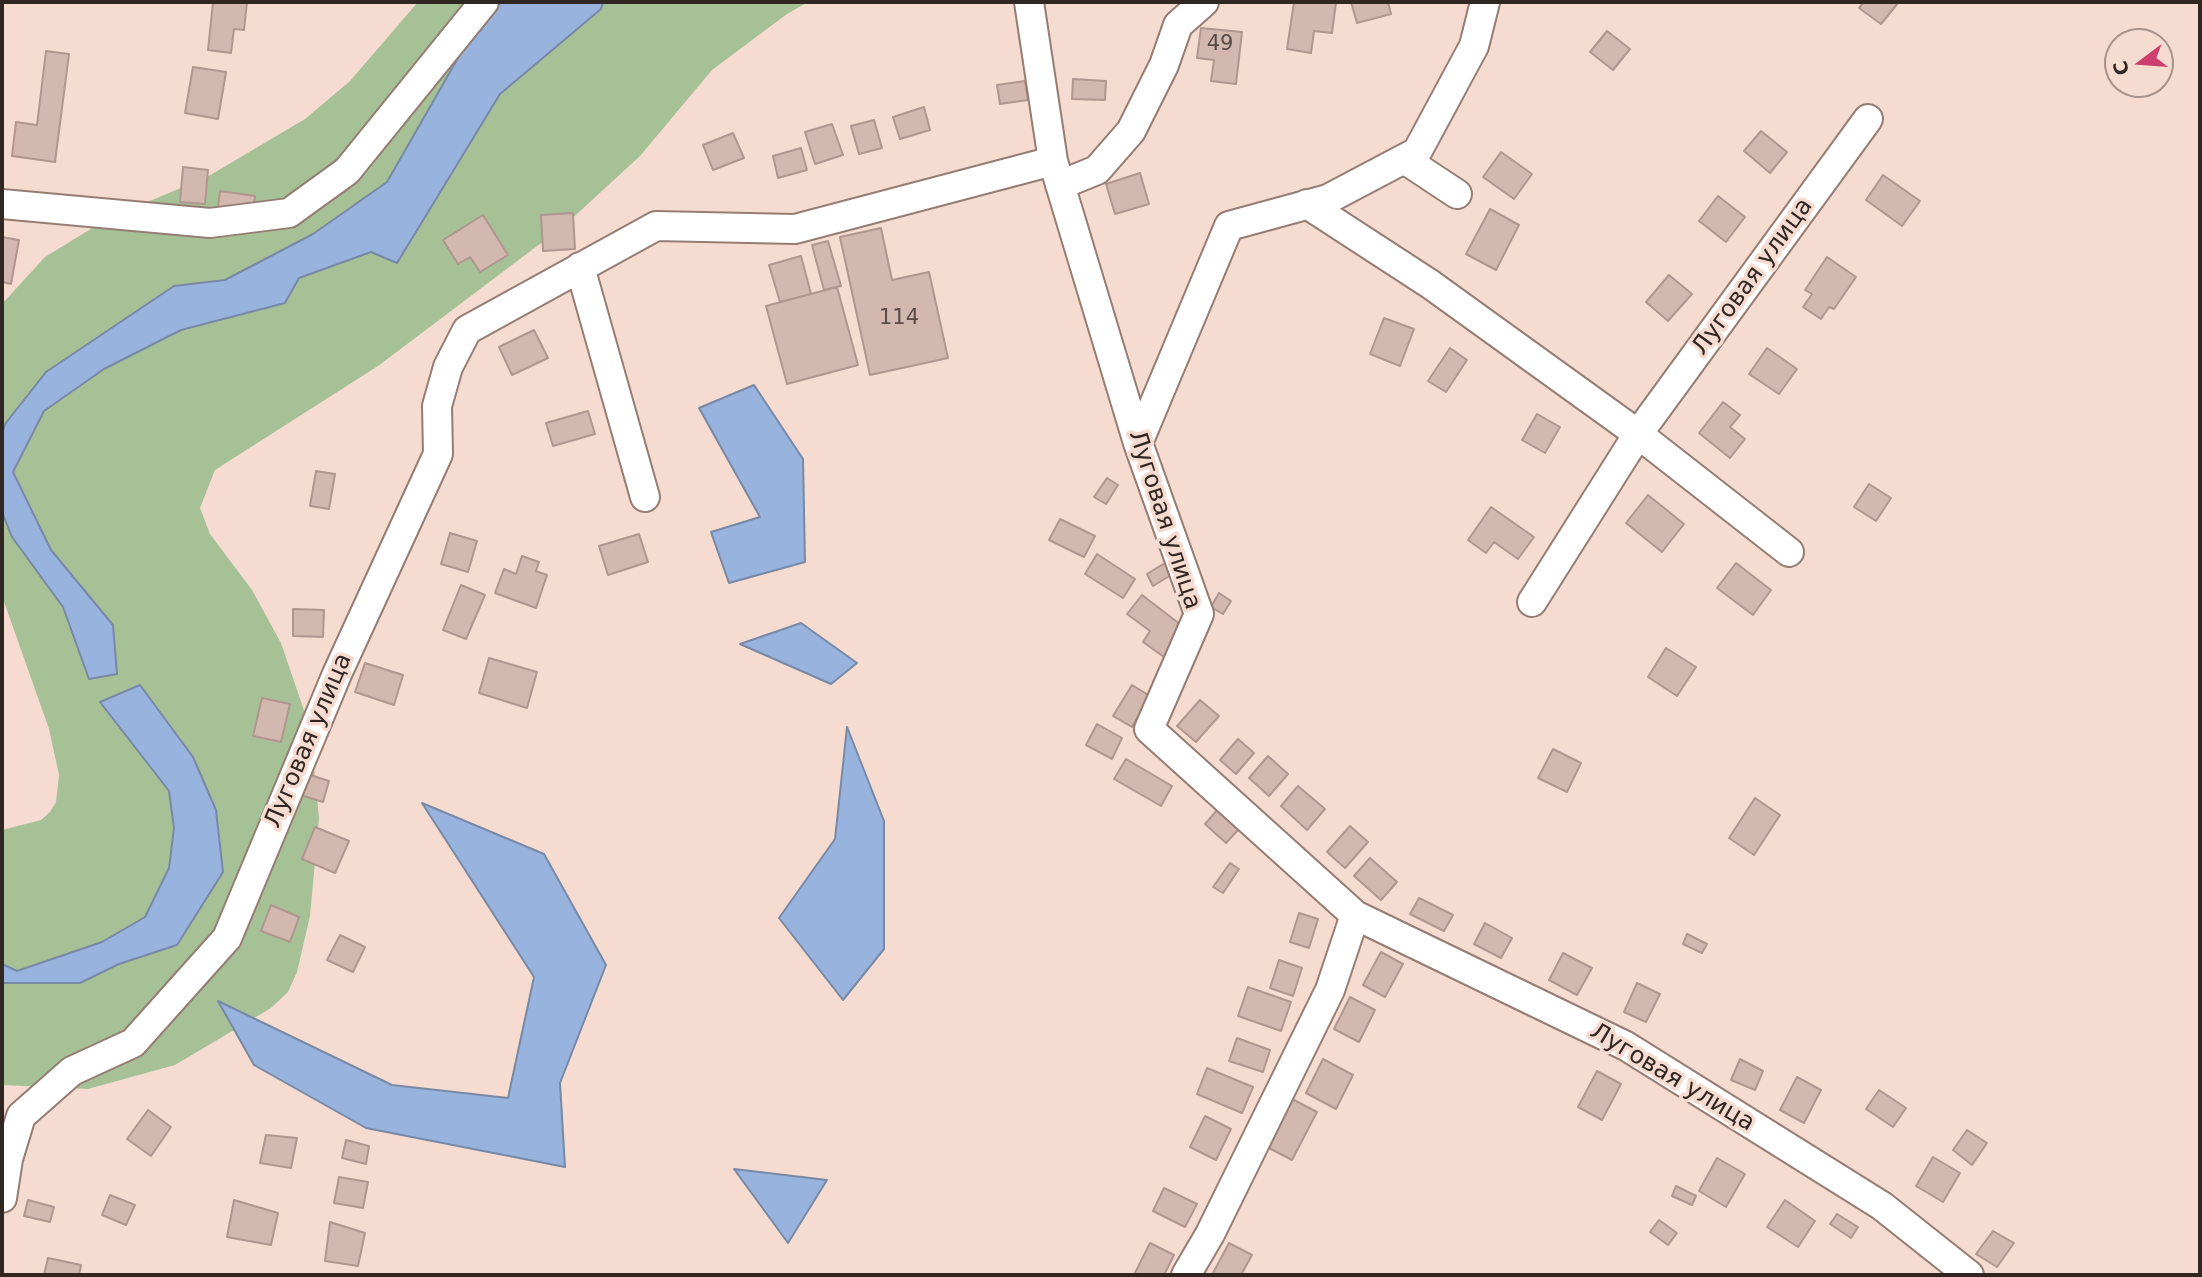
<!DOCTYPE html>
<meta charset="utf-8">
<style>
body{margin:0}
#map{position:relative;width:2202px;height:1277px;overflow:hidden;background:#f6dbd1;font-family:"DejaVu Sans",sans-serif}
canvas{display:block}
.frame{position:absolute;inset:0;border:4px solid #302622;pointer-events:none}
.north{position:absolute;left:2104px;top:28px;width:70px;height:70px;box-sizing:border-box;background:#f6dbd1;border:2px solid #a7938b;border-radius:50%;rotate:254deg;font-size:19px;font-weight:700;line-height:28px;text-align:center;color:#302622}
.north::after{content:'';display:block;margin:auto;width:24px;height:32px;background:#cb3e6e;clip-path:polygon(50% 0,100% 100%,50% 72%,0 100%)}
</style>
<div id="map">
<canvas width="2202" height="1277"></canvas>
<div class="frame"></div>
<div class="north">С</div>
</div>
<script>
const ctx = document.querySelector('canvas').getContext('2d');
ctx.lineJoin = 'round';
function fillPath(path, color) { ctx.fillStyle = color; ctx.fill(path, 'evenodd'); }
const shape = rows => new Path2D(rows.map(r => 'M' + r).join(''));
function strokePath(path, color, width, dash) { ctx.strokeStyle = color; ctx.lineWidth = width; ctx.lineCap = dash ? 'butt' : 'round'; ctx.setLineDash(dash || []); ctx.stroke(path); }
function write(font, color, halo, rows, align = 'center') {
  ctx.font = font + ' "DejaVu Sans",sans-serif'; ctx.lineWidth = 7; ctx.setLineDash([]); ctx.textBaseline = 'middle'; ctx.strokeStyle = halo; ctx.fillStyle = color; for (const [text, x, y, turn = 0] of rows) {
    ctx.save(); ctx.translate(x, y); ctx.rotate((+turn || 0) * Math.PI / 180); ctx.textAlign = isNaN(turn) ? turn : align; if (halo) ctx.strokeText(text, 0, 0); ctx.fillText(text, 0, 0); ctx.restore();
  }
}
const green = shape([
 [418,2,808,2,787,14,712,70,640,156,565,225,378,366,215,470,200,508,210,534,252,590,281,643,310,728,319,818,310,916,297,972,288,992,271,1008,175,1065,88,1089,2,1085,2,830,41,820,50,812,56,802,59,775,49,729,2,596,2,304,45,257,107,219,207,177,305,119,350,81]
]);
const water = shape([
 [499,2,603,2,601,9,500,94,397,263,371,252,299,278,285,303,181,330,104,369,44,411,13,472,51,550,113,625,117,674,89,679,63,607,12,537,2,512,2,434,5,424,46,372,174,286,225,280,313,234,387,182,470,37,499,2],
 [754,385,803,459,805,562,729,583,711,532,760,517,699,408,754,385],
 [801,623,857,663,831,684,740,644,801,623],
 [140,685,193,757,216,810,223,872,177,945,119,964,80,983,2,983,2,964,17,971,102,942,145,917,169,868,174,828,169,791,100,702,140,685],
 [847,727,884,821,884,949,843,1000,779,918,835,839,847,727],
 [422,803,544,854,606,965,560,1083,565,1167,366,1128,254,1065,218,1001,392,1085,508,1098,534,977,422,803],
 [734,1169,827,1180,788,1243,734,1169]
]);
const building = shape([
 [213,2,247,2,244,30,234,29,231,53,208,50,213,2],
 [1294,2,1336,2,1332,33,1314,31,1311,53,1287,49,1294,2],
 [1351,2,1388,2,1391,14,1357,23,1351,2],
 [1864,2,1896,2,1898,3,1881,24,1859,8,1864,2],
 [1201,28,1242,32,1236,84,1211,81,1214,60,1197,58,1201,28],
 [1607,31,1630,49,1613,70,1590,52,1607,31],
 [46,51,69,54,55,162,12,156,16,122,37,125,46,51],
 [193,67,226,72,218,119,185,113,193,67],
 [1073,79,1106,81,1105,100,1072,99,1073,79],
 [1025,81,1028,100,1000,104,997,85,1025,81],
 [924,107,930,130,900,139,893,117,924,107],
 [874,120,882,148,859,154,851,126,874,120],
 [832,124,843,155,815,164,805,132,832,124],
 [1761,131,1787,152,1770,173,1744,151,1761,131],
 [733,133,744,158,713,170,703,145,733,133],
 [801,148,807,170,778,178,773,156,801,148],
 [1501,152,1532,174,1514,199,1483,177,1501,152],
 [183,167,208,170,205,204,180,202,183,167],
 [1140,173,1149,204,1115,214,1106,184,1140,173],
 [1883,175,1920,201,1902,226,1866,200,1883,175],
 [220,191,255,196,253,212,218,207,220,191],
 [1718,196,1745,217,1726,242,1699,221,1718,196],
 [1490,209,1519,225,1496,270,1466,254,1490,209],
 [573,213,575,249,543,251,541,215,573,213],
 [483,215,508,255,480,272,470,257,458,264,443,240,483,215],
 [881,228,892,280,929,272,948,358,870,375,840,237,881,228],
 [2,237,19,240,11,284,2,282,2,237],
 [828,241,841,286,824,290,812,245,828,241],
 [801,256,811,294,780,302,769,265,801,256],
 [1827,257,1856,277,1834,309,1829,307,1821,319,1803,307,1812,294,1805,290,1827,257],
 [1669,275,1692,294,1668,321,1646,302,1669,275],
 [837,287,858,365,787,384,766,306,837,287],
 [1384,318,1414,329,1400,366,1370,354,1384,318],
 [534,330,548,358,512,375,499,347,534,330],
 [1450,348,1467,360,1446,392,1428,381,1450,348],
 [1767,348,1797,369,1779,394,1749,374,1767,348],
 [1723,402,1740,415,1730,427,1745,439,1730,458,1699,433,1723,402],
 [588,411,595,434,553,446,546,423,588,411],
 [1537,414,1560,427,1545,453,1522,440,1537,414],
 [316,471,335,474,329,509,310,506,316,471],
 [1107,478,1118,485,1106,504,1094,497,1107,478],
 [1869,484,1891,498,1876,521,1854,507,1869,484],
 [1648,495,1684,524,1662,552,1626,523,1648,495],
 [1491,507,1534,537,1518,559,1494,542,1486,553,1468,540,1491,507],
 [1060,519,1095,536,1084,557,1049,540,1060,519],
 [450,533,477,541,468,572,441,564,450,533],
 [639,534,648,562,608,575,599,546,639,534],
 [1097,554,1135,579,1123,598,1085,574,1097,554],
 [522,556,539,562,536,571,547,575,536,608,495,593,504,569,516,574,522,556],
 [1165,563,1171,575,1153,586,1147,574,1165,563],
 [1736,563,1771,590,1753,615,1717,588,1736,563],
 [461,585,485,595,466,639,443,630,461,585],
 [1219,593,1231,601,1223,614,1211,607,1219,593],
 [1142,595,1185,628,1164,657,1143,642,1150,631,1127,614,1142,595],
 [293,609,324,610,323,637,293,636,293,609],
 [1666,648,1696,667,1677,696,1648,677,1666,648],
 [489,658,537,672,527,708,479,693,489,658],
 [365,663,403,675,394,705,355,692,365,663],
 [1132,685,1150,696,1132,727,1113,716,1132,685],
 [262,698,290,704,281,742,253,736,262,698],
 [1200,700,1219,716,1196,742,1177,726,1200,700],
 [1097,724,1122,738,1112,759,1086,745,1097,724],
 [1238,739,1254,753,1236,774,1220,760,1238,739],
 [1553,749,1581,763,1567,792,1538,778,1553,749],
 [1268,756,1288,774,1269,796,1249,778,1268,756],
 [1126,759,1172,786,1161,806,1114,779,1126,759],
 [307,774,329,781,323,802,301,795,307,774],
 [1298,786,1325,809,1307,830,1281,806,1298,786],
 [1755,798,1780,815,1754,855,1729,838,1755,798],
 [1217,810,1239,829,1226,843,1205,824,1217,810],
 [1350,826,1368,842,1345,868,1327,852,1350,826],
 [315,827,349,841,335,873,302,859,315,827],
 [1370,858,1397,882,1381,900,1354,876,1370,858],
 [1230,863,1239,869,1223,893,1213,887,1230,863],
 [1419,898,1453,915,1444,931,1410,914,1419,898],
 [271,905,299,917,290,942,261,931,271,905],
 [1299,913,1318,919,1309,948,1290,942,1299,913],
 [1485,923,1512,938,1501,958,1474,944,1485,923],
 [1687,934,1707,944,1702,953,1683,944,1687,934],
 [340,935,365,947,353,972,327,960,340,935],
 [1381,952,1403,964,1385,997,1363,985,1381,952],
 [1563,953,1592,968,1577,995,1549,980,1563,953],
 [1279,960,1302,968,1293,996,1270,988,1279,960],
 [1637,983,1660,994,1646,1022,1624,1012,1637,983],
 [1248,987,1291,1002,1281,1031,1238,1016,1248,987],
 [1350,997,1375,1010,1359,1042,1334,1029,1350,997],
 [1237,1038,1270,1050,1263,1072,1229,1061,1237,1038],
 [1323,1059,1353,1075,1336,1109,1306,1093,1323,1059],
 [1740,1059,1763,1071,1755,1090,1731,1080,1740,1059],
 [1207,1068,1253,1087,1242,1113,1197,1094,1207,1068],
 [1597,1071,1621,1084,1602,1120,1578,1107,1597,1071],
 [1797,1077,1821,1090,1804,1123,1780,1110,1797,1077],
 [1879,1090,1906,1108,1893,1127,1866,1109,1879,1090],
 [1292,1099,1317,1112,1292,1160,1267,1147,1292,1099],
 [148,1110,171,1127,151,1156,127,1139,148,1110],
 [1205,1116,1231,1129,1216,1160,1190,1147,1205,1116],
 [1967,1130,1987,1143,1972,1165,1953,1150,1967,1130],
 [266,1135,297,1138,291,1168,260,1163,266,1135],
 [346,1140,369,1146,366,1164,342,1158,346,1140],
 [1933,1157,1960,1173,1943,1202,1916,1186,1933,1157],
 [1717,1158,1745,1174,1726,1207,1699,1191,1717,1158],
 [339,1177,368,1182,363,1208,334,1203,339,1177],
 [1676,1186,1696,1196,1692,1205,1672,1196,1676,1186],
 [1164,1188,1197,1204,1185,1227,1153,1211,1164,1188],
 [110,1195,135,1205,126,1225,102,1215,110,1195],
 [28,1200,54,1207,50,1222,24,1216,28,1200],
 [234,1200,278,1213,271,1245,227,1237,234,1200],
 [1785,1200,1815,1221,1798,1247,1767,1227,1785,1200],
 [1837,1214,1858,1227,1851,1238,1830,1224,1837,1214],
 [1659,1220,1677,1233,1668,1245,1650,1232,1659,1220],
 [330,1222,365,1233,358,1266,325,1261,330,1222],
 [1993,1231,2014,1243,1997,1267,1976,1254,1993,1231],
 [1150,1243,1174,1255,1164,1275,1134,1275,1150,1243],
 [1229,1243,1252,1255,1241,1275,1212,1275,1229,1243],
 [48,1258,81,1265,79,1275,44,1275,48,1258]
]);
const minor = shape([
 [1029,2,1053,161,1138,443,1199,614,1149,729,1355,915,1330,990,1210,1234,1186,1275],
 [1404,159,1457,194],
 [1060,185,1097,170,1131,131,1164,65,1178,25,1204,2],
 [2,204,210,223,289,213,347,171,484,2],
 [1307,204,1430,284,1638,434,1789,552],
 [580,267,645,497],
 [1138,443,1229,226,1328,199,1417,152,1474,46,1485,2],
 [1532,602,1638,434,1868,119],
 [1355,915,1626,1046,1882,1206,1969,1275],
 [2,1198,8,1159,21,1116,72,1071,133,1043,227,938,337,674,438,454,437,406,448,367,467,330,656,226,795,229,1053,161]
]);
const numberNames = [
 ["49",1220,45],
 ["114",899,319]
];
const streetNames = [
 ["Луговая улица",1753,277,-54],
 ["Луговая улица",1164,520,72],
 ["Луговая улица",309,741,-67],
 ["Луговая улица",1672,1078,31]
];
fillPath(green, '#a7c197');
fillPath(water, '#97b3de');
strokePath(water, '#7889a6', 2);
fillPath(building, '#d3b8b0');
strokePath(building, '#b0968f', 2);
strokePath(minor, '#957d74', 32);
strokePath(minor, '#fff', 28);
write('21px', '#594a46', null, numberNames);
write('24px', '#302622', '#f6dbd1', streetNames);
</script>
